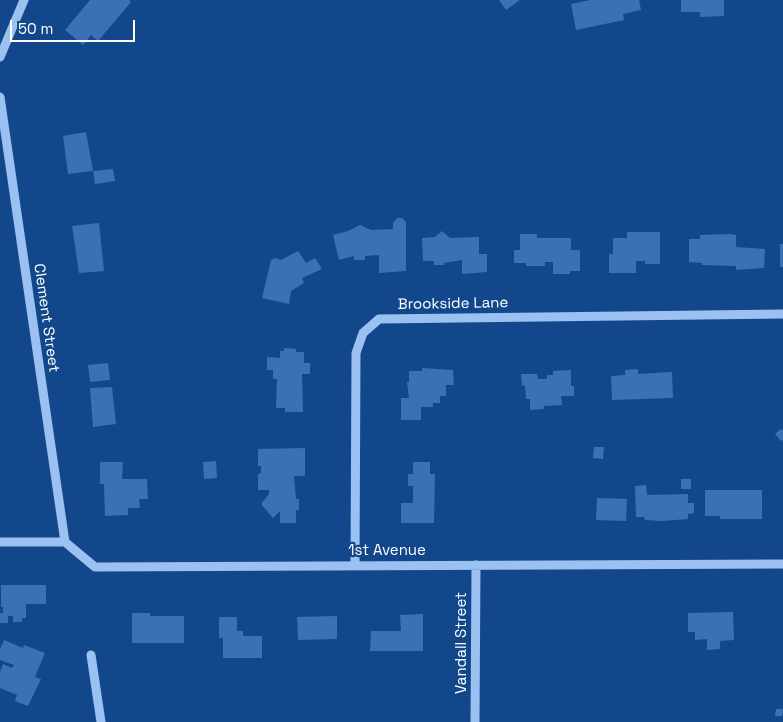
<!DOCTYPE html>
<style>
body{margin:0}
#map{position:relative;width:783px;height:722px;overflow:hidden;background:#12488b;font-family:"Space Grotesk",sans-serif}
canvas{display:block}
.scale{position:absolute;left:10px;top:20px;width:125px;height:22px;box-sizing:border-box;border:2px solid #fff;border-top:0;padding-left:6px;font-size:15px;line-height:18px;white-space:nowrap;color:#fff;-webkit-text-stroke:4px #12488b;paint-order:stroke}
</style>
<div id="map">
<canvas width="783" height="722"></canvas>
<div class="scale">50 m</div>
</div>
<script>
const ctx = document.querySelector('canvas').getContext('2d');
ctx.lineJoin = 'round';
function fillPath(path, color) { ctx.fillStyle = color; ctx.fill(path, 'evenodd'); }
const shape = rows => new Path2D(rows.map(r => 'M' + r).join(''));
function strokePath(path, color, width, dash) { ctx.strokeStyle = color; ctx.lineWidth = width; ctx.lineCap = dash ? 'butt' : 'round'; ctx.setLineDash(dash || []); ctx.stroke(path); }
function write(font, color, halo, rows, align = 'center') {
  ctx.font = font + ' "Space Grotesk",sans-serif'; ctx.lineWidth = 4.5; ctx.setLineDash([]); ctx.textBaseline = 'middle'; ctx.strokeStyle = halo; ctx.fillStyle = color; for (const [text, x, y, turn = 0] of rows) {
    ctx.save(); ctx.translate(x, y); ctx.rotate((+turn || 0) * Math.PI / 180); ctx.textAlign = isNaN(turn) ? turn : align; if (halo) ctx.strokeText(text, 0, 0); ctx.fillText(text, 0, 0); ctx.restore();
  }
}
const building = shape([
 [90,0,129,0,131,2,98,41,91,35,83,45,65,30],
 [499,0,520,0,506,10],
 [590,0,639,0,641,10,623,14,624,20,576,30,571,4],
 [681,0,724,0,724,16,700,17,700,12,681,12],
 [86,132,93,171,113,169,115,181,95,184,93,171,68,174,63,136],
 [397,218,402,218,406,222,406,271,379,273,379,255,365,256,365,260,354,260,354,256,339,260,333,235,348,231,360,225,371,230,393,229,393,223],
 [99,223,104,271,79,273,72,226],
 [442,231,450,238,479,237,479,254,487,254,487,272,462,274,462,260,444,263,444,265,434,265,434,261,423,261,422,238,435,237],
 [627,232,660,232,660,264,645,264,645,261,636,261,636,273,609,273,609,254,613,254,613,238,627,238],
 [520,234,537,234,537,238,571,238,571,250,580,250,580,271,570,271,570,274,553,274,553,262,545,262,545,266,526,266,526,263,514,263,514,250,520,250],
 [731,234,736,235,736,247,765,249,764,268,736,270,736,266,702,265,702,263,689,262,689,239,700,239,700,235],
 [780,244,783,244,783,267,780,267],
 [298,251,306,263,315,258,322,269,302,278,304,283,291,291,289,304,262,298,271,260,275,258,281,260],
 [284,348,296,349,296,352,304,352,304,363,310,363,310,374,302,374,303,412,285,412,285,408,276,408,277,379,273,379,273,370,267,370,267,357,280,358,280,351,284,351],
 [108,363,110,380,90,382,88,365],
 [422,368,453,370,454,385,446,385,446,396,440,396,440,403,433,403,433,407,421,407,421,420,401,420,401,398,409,398,407,382,409,382,409,371,422,371],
 [638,369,638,374,672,372,673,398,612,400,611,376,625,375,625,370],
 [571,370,571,386,574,386,574,396,561,396,562,405,544,406,544,409,530,410,530,399,526,399,525,385,522,386,521,374,537,374,538,379,547,379,547,375,553,375,553,371],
 [112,387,116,424,93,427,90,388],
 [781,429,783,430,783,440,781,441,775,434],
 [594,447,604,447,603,459,593,458],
 [305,448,305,476,294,476,296,499,299,499,299,510,296,510,296,523,280,523,280,511,273,518,261,504,269,494,269,490,258,490,258,474,261,473,261,466,258,466,258,449],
 [216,461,217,478,204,479,203,462],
 [100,462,123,462,122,479,147,479,148,499,139,499,140,508,128,508,128,515,105,516,104,484,100,484],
 [413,462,430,462,430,474,435,474,434,523,401,523,401,503,413,503,413,486,408,486,408,474,413,474],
 [681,479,691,479,691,489,681,489],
 [646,485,647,495,688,494,688,503,694,503,694,513,688,514,688,519,662,521,645,520,644,517,636,517,635,486],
 [705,490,762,490,762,519,720,519,720,516,705,516],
 [597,498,627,499,626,521,596,520],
 [1,585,46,585,46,604,26,604,26,618,22,618,22,622,13,622,13,616,8,616,8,623,0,623,0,613,3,613,3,607,1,607],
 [733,612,734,640,720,641,720,649,707,650,707,639,695,640,695,632,688,632,688,613],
 [132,613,150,613,150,616,184,616,184,643,132,643],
 [423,614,423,651,370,651,371,631,401,631,400,615],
 [337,616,337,639,298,640,297,617],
 [219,617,237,617,237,631,243,631,243,636,262,636,262,658,223,658,223,638,219,638],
 [4,640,23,648,24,645,45,653,35,677,41,679,28,706,15,701,17,695,0,688,0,672,3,664,12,668,14,665,0,660,0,649],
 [776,709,783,709,782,716,775,716]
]);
const minor = shape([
 [0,57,24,0],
 [0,97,65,542],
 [0,542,65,542,95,567,783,564],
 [355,565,356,353,363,333,379,319,783,314],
 [91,655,101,722],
 [475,722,476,565]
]);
const streetNames = [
 ["Brookside Lane",453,304,-1],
 ["Clement Street",46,318,82],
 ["1st Avenue",387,551],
 ["Vandall Street",462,643,-90]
];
fillPath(building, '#3b71b4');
strokePath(minor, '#9ac1f1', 9);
write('15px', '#fff', '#12488b', streetNames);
</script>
